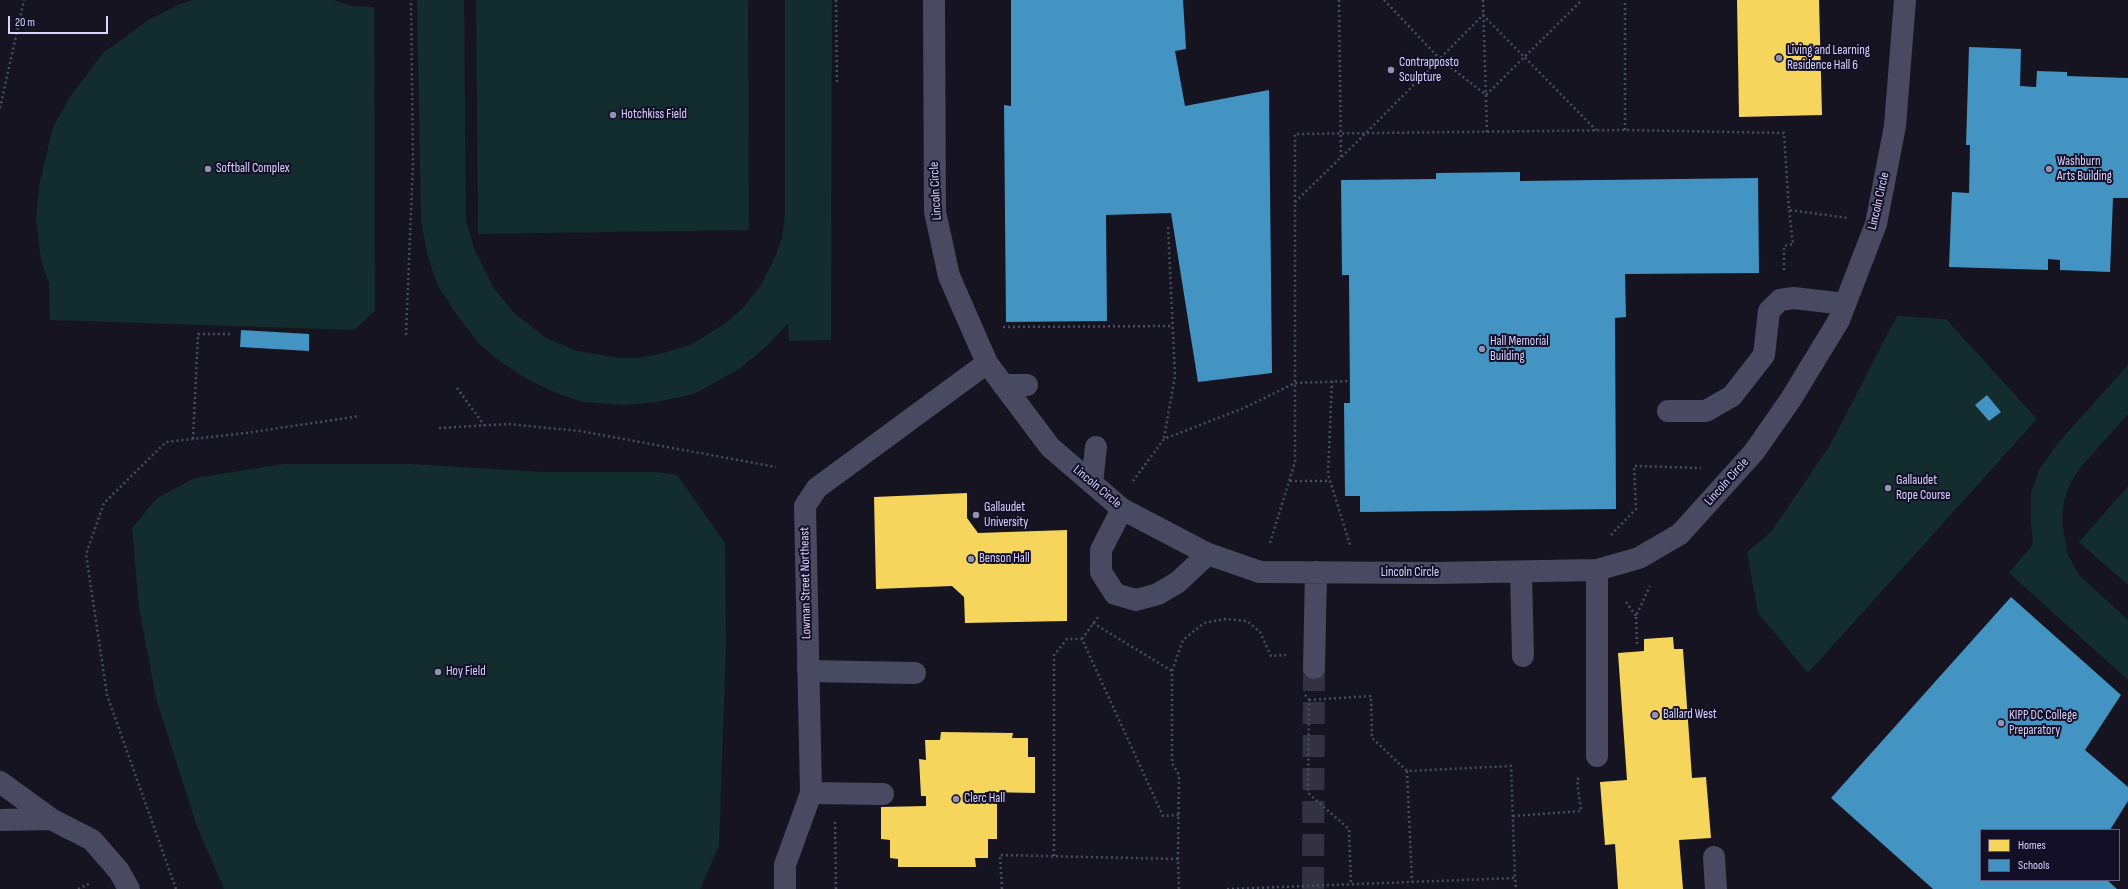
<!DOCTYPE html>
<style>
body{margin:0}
#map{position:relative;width:2128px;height:889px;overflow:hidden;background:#161421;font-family:"Sofia Sans Condensed",sans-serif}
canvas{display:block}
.legend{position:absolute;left:1980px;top:829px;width:140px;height:52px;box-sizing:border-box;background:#130f26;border:1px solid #625e7d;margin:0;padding:5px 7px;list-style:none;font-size:12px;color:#d9d4ff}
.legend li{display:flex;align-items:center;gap:8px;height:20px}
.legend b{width:20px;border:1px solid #625e7d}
.scale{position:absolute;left:8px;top:16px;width:100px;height:18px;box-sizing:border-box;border:2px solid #d9d4ff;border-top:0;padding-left:5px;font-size:12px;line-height:14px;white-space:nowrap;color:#d9d4ff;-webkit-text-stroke:3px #130f26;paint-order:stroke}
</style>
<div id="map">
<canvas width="2128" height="889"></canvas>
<ul class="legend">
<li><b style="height:11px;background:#f6d55c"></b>Homes</li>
<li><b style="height:11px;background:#4393c3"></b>Schools</li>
</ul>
<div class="scale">20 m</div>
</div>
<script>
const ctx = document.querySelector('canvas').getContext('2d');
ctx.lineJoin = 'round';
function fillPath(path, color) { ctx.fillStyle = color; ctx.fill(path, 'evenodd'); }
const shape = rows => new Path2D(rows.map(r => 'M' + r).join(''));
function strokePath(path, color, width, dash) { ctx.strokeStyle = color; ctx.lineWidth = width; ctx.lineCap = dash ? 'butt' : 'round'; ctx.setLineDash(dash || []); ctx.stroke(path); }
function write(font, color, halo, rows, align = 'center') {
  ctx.font = font + ' "Sofia Sans Condensed",sans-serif'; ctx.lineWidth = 4; ctx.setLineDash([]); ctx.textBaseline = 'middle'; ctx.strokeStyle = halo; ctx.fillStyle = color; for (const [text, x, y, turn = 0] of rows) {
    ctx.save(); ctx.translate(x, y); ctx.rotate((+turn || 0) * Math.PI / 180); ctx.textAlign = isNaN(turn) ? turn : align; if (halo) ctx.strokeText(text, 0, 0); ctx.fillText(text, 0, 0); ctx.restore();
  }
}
const green = shape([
 [192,0,334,0,352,6,374,7,375,311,354,330,50,320,49,283,41,260,36,221,39,186,53,127,69,98,103,53,147,21,178,5],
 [417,0,464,0,466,220,475,251,493,287,513,312,546,338,577,351,619,358,637,358,660,354,690,345,726,323,744,307,761,285,776,255,782,237,785,214,785,0,832,0,831,340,789,341,788,323,767,346,739,369,694,394,657,402,624,405,583,402,554,392,527,379,501,362,479,344,457,315,437,284,427,253,421,221],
 [476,0,748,0,749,230,478,234],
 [1897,316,1946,319,2037,419,1808,673,1758,613,1747,552,1771,532,1830,445],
 [2128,365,2128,414,2079,469,2070,484,2064,501,2062,522,2068,555,2079,575,2128,620,2128,680,2009,573,2033,544,2031,524,2031,494,2039,470,2057,444],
 [284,464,409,464,544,472,657,472,677,475,725,543,726,645,719,846,700,889,224,889,196,824,156,698,139,608,132,528,157,498,195,478],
 [2128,486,2128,585,2079,542]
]);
const homes = shape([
 [1737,0,1819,0,1822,115,1739,117],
 [967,493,967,518,978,533,1067,530,1067,621,965,623,964,597,952,586,876,589,874,497],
 [1673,637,1674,649,1683,649,1692,778,1706,777,1711,838,1679,840,1683,889,1618,889,1615,844,1605,845,1600,782,1627,780,1618,653,1644,651,1644,639],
 [941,732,1013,733,1012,738,1028,738,1028,757,1035,757,1035,793,985,792,985,803,997,803,997,839,988,839,988,858,975,858,976,867,898,867,898,859,890,858,890,840,881,839,881,807,926,806,926,796,921,796,919,759,926,760,925,740,940,740]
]);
const schools = shape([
 [1011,0,1183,0,1186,49,1175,51,1185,106,1269,90,1272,373,1198,382,1171,213,1106,215,1107,321,1006,322,1004,105,1011,106],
 [1969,47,2021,49,2020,86,2036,87,2037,71,2067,72,2067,76,2128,78,2128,198,2113,198,2110,272,2060,270,2060,260,2048,259,2048,270,1949,267,1952,192,1969,193,1970,145,1966,145],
 [1520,172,1520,181,1758,178,1759,273,1625,274,1626,317,1615,318,1616,509,1360,512,1360,496,1345,496,1344,403,1350,403,1349,275,1342,275,1341,180,1436,179,1436,173],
 [241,330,309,334,309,351,240,347],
 [1987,395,2001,412,1989,421,1975,405],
 [2011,597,2121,695,2085,750,2128,787,2128,801,2110,830,1981,830,1981,880,2107,880,2117,889,1933,889,1831,798]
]);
const minorTunnel = shape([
 [1313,889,1314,668]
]);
const path = shape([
 [836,0,837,84],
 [1339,0,1341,157],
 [1384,0,1439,58,1486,95,1582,0],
 [1483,0,1487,132],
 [0,108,24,0],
 [1625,130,1625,0],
 [1295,202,1365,134,1483,15,1596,130],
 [1784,270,1784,246,1793,244,1789,210],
 [1003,327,1173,326],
 [406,335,413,163,411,0],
 [1332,381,1328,474,1350,545],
 [457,388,484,425],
 [439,428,508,424,580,431,776,467],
 [1164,438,1175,376,1168,226],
 [193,439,198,334,231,334],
 [1133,481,1164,439,1244,408,1295,383,1350,381],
 [1290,481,1330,481],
 [1611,535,1636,509,1634,466,1701,468],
 [1270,543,1295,462,1295,134,1625,130,1784,133,1789,210,1848,218],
 [1626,602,1636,616],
 [1093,623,1172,671],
 [1082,639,1098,617],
 [1637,644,1636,616,1650,586],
 [1305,695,1309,700,1308,793,1349,829,1351,885],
 [1309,700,1371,696,1372,738,1407,771,1511,766,1515,878],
 [1407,771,1412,882],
 [1513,816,1581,811,1577,780,1580,777],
 [835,822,836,889],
 [1054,856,1054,655,1067,639,1082,639,1163,816,1179,815],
 [1178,859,1179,775,1172,763,1172,671,1183,640,1204,623,1225,619,1247,621,1260,632,1271,656,1286,655],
 [78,889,91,883],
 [176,889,107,695,86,554,104,503,166,442,246,433,360,416],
 [1002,889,1000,855,1178,859,1179,889],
 [1227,889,1515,878,1516,889]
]);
const minor = shape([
 [934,0,935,212,949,276,987,363,1050,447,1122,509,1208,554,1260,572,1435,573,1597,570,1639,558,1680,534,1754,452,1791,399,1839,320,1876,224,1895,126,1905,0],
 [1003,385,1027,385],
 [1668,411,1706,411,1732,396,1764,355,1769,311,1780,300,1794,298,1845,304],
 [1092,483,1096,447],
 [1122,509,1101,550,1101,572,1115,594,1136,600,1158,594,1178,582,1208,554],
 [1521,573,1523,656],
 [1314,668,1316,572],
 [808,671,915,673],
 [1597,756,1597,570],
 [0,782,51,819,92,840,119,871,129,889],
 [811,793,883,794],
 [0,820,51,819],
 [1714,857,1716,889],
 [785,889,785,865,811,793,805,506,817,488,987,363]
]);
const markers = [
 [1779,58,4,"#9591b1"],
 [1391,70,4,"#9591b1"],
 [613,115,4,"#9591b1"],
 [208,169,4,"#9591b1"],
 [2049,169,4,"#9591b1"],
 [1482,349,4,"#9591b1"],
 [1888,488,4,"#9591b1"],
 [976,515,4,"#9591b1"],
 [971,559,4,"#9591b1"],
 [438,672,4,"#9591b1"],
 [1655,715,4,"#9591b1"],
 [2001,723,4,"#9591b1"],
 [956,799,4,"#9591b1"]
];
const poiNames = [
 ["Living and Learning",1787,51],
 ["Residence Hall 6",1787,66],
 ["Contrapposto",1399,63],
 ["Sculpture",1399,78],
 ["Hotchkiss Field",621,115],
 ["Washburn",2057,162],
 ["Arts Building",2057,177],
 ["Softball Complex",216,169],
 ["Hall Memorial",1490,342],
 ["Building",1490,357],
 ["Gallaudet",1896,481],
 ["Rope Course",1896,496],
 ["Gallaudet",984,508],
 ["University",984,523],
 ["Benson Hall",979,559],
 ["Hoy Field",446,672],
 ["Ballard West",1663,715],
 ["KIPP DC College",2009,716],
 ["Preparatory",2009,731],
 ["Clerc Hall",964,799]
];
const streetNames = [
 ["Lincoln Circle",936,191,-93],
 ["Lincoln Circle",1879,201,-77],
 ["Lincoln Circle",1727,482,-48],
 ["Lincoln Circle",1097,487,40],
 ["Lincoln Circle",1410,573],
 ["Lowman Street Northeast",806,583,-91]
];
fillPath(green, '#132c2d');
fillPath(homes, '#f6d55c');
fillPath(schools, '#4393c3');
strokePath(minorTunnel, '#333142', 22, [22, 11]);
strokePath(path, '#44505f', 2.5, [2, 3]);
strokePath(minor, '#4a4962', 22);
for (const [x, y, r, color] of markers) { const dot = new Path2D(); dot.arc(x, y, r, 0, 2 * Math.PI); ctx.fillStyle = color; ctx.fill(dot); strokePath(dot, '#130f26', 1.5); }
write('13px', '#d9d4ff', '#130f26', poiNames, 'left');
write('13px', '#d9d4ff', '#130f26', streetNames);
</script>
